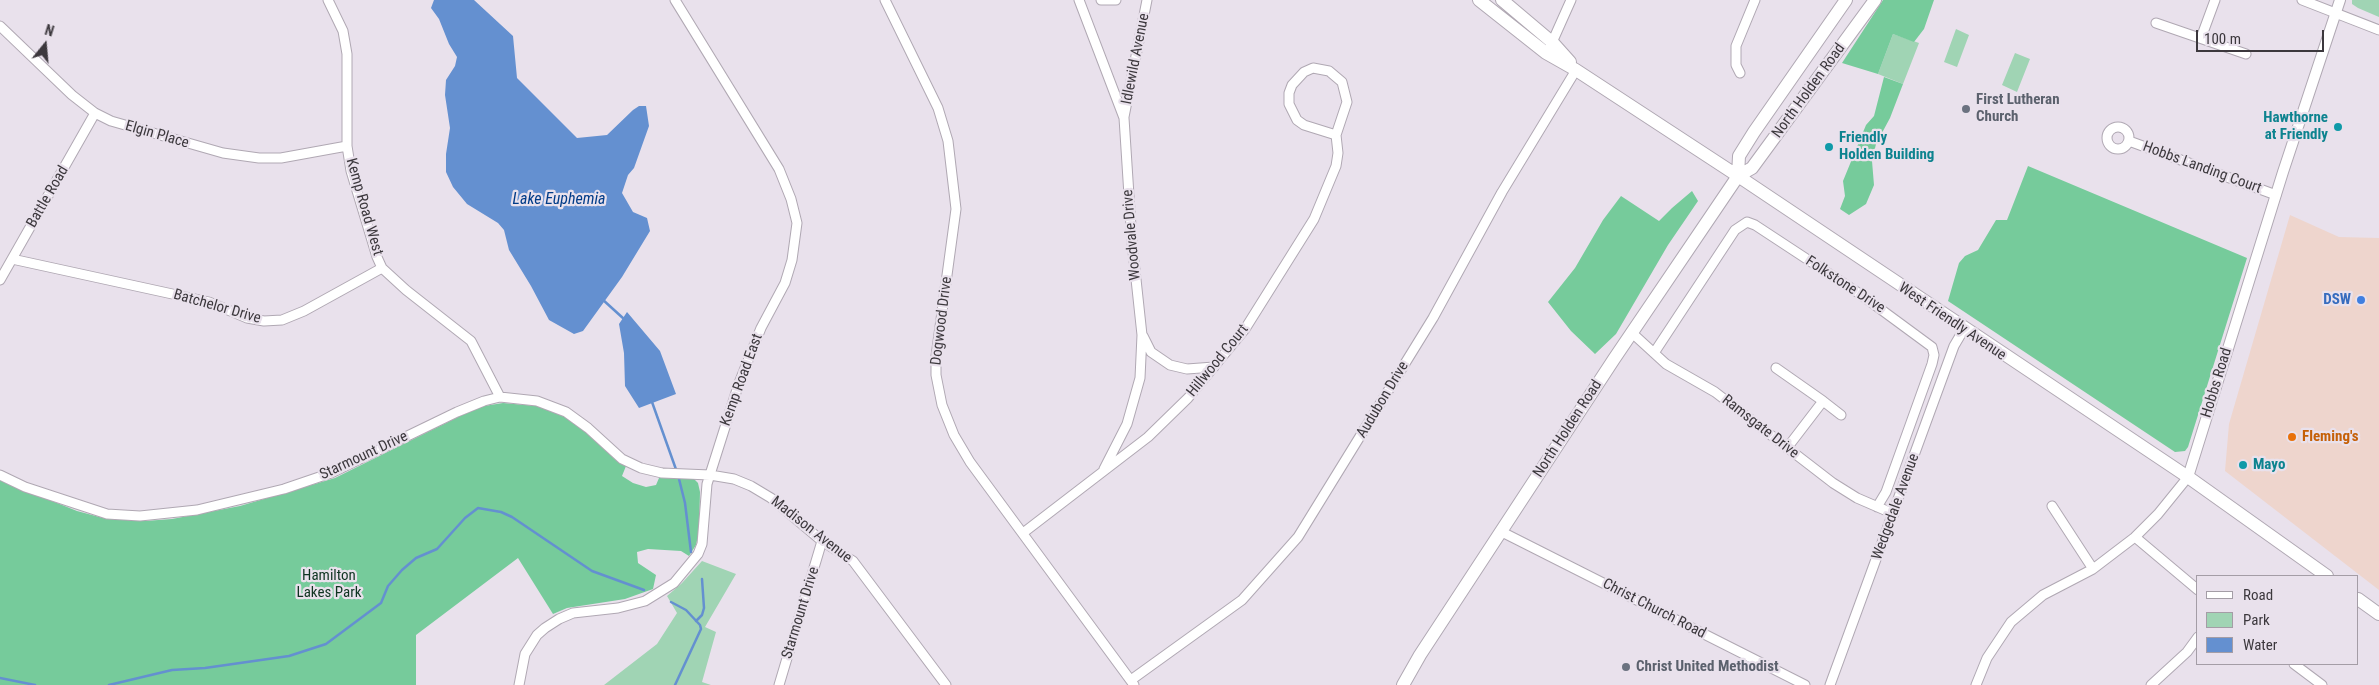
<!DOCTYPE html>
<style>
body{margin:0}
#map{position:relative;width:2379px;height:685px;overflow:hidden;background:#e9e1ec;font-family:"Roboto Condensed",sans-serif}
canvas{display:block}
.legend{position:absolute;left:2196px;top:575px;width:162px;height:90px;box-sizing:border-box;background:#e9e1ec;border:1px solid #a49da6;margin:0;padding:6px 9px;list-style:none;font-size:15px;color:#3c383d}
.legend li{display:flex;align-items:center;gap:10px;height:25px}
.legend b{width:25px;border:1px solid #a49da6}
.north{position:absolute;left:20px;top:20px;width:50px;height:50px;-webkit-text-stroke:4px #e9e1ec;paint-order:stroke;rotate:17deg;font-size:14px;font-weight:700;line-height:20px;text-align:center;color:#3c383d}
.north::after{content:'';display:block;margin:auto;width:18px;height:22px;background:#3c383d;clip-path:polygon(50% 0,100% 100%,50% 72%,0 100%)}
.scale{position:absolute;left:2196px;top:30px;width:128px;height:22px;box-sizing:border-box;border:2px solid #3c383d;border-top:0;padding-left:6px;font-size:15px;line-height:18px;white-space:nowrap;color:#3c383d;-webkit-text-stroke:4px #e9e1ec;paint-order:stroke}
</style>
<div id="map">
<canvas width="2379" height="685"></canvas>
<ul class="legend">
<li><b style="height:6px;background:#fff"></b>Road</li>
<li><b style="height:14px;background:#a0d4b4"></b>Park</li>
<li><b style="height:14px;background:#6490d0"></b>Water</li>
</ul>
<div class="north">N</div>
<div class="scale">100 m</div>
</div>
<script>
const ctx = document.querySelector('canvas').getContext('2d');
ctx.lineJoin = 'round';
function fillPath(path, color) { ctx.fillStyle = color; ctx.fill(path, 'evenodd'); }
const shape = rows => new Path2D(rows.map(r => 'M' + r).join(''));
function strokePath(path, color, width, dash) { ctx.strokeStyle = color; ctx.lineWidth = width; ctx.lineCap = dash ? 'butt' : 'round'; ctx.setLineDash(dash || []); ctx.stroke(path); }
function write(font, color, halo, rows, align = 'center') {
  ctx.font = font + ' "Roboto Condensed",sans-serif'; ctx.lineWidth = 4.5; ctx.setLineDash([]); ctx.textBaseline = 'middle'; ctx.strokeStyle = halo; ctx.fillStyle = color; for (const [text, x, y, turn = 0] of rows) {
    ctx.save(); ctx.translate(x, y); ctx.rotate((+turn || 0) * Math.PI / 180); ctx.textAlign = isNaN(turn) ? turn : align; if (halo) ctx.strokeText(text, 0, 0); ctx.fillText(text, 0, 0); ctx.restore();
  }
}
const commercial = shape([
 [2290,215,2339,237,2379,238,2379,590,2225,471,2229,424]
]);
const green = shape([
 [2352,0,2379,0,2379,17,2358,8,2352,4],
 [1956,29,1969,35,1957,67,1944,62],
 [1893,34,1919,43,1903,84,1878,74],
 [2015,53,2030,59,2017,92,2002,85],
 [702,561,736,574,705,627,716,632,702,682,711,685,604,685,657,644,677,613,667,596,682,583]
]);
const forest = shape([
 [1883,0,1934,0,1924,29,1914,42,1893,34,1878,74,1842,63],
 [1884,77,1903,84,1890,118,1876,144,1872,161,1874,185,1866,204,1849,215,1840,209,1845,196,1843,181,1866,125,1874,116],
 [2028,166,2247,258,2188,447,2185,451,2175,452,1948,301,1959,263,1965,256,1978,250,1996,220,2007,220],
 [1692,191,1698,201,1668,245,1616,334,1595,354,1571,331,1548,302,1575,268,1603,220,1621,196,1659,221,1672,208],
 [503,403,537,406,565,417,585,431,618,462,626,466,622,476,633,483,646,487,656,485,659,478,694,479,698,483,700,492,699,532,696,545,689,556,681,551,648,549,637,552,638,563,656,575,653,589,625,599,567,608,553,614,518,558,416,635,416,685,0,685,0,480,77,511,107,519,145,521,172,519,240,506,335,478,460,416,484,406]
]);
const water = shape([
 [434,0,474,0,513,36,517,78,577,138,607,135,633,110,639,106,646,106,649,126,634,168,628,175,622,193,633,212,647,218,650,231,622,277,583,331,574,334,549,320,531,286,509,250,504,230,498,223,467,204,453,187,446,172,446,154,450,128,445,95,446,80,455,66,457,57,449,44,439,19,431,8],
 [627,312,660,351,676,394,639,408,625,386,624,353,619,324]
]);
const stream = shape([
 [602,299,624,319],
 [652,402,678,475,685,503,691,552],
 [671,602,686,610,700,625,701,629,675,685],
 [696,621,702,615,704,608,702,579],
 [0,678,35,685],
 [109,685,172,670,205,668,289,656,326,644,381,603,388,586,402,570,416,558,437,549,465,518,478,508,501,512,512,517,592,571,644,590]
]);
const minor = shape([
 [328,0,343,31,347,54,347,146,351,171,377,257,382,268,406,290,471,341,500,397],
 [885,0,938,108,948,141,956,209,936,356,936,375,942,405,954,435,970,462,1134,685],
 [1079,0,1124,118,1132,242,1142,335,1140,378,1127,424,1104,469],
 [1101,0,1116,0],
 [2302,0,2379,30],
 [2156,23,2246,54],
 [0,26,72,95,95,113,111,121,223,153,259,158,281,158,347,146],
 [2201,38,2215,0],
 [1550,47,1571,0],
 [1740,73,1736,65,1736,46,1755,0],
 [1124,117,1147,0],
 '2107 138a11 11 0 1 1 22 0a11 11 0 1 1-22 0Z',
 [2129,141,2276,195],
 [12,259,209,302,247,318,264,321,282,320,304,311,382,268],
 [0,280,95,113],
 [1631,332,1666,364,1715,392,1833,483,1857,498,1894,514],
 [1143,336,1151,352,1170,365,1187,369,1214,367],
 [1654,353,1735,230,1747,222,1755,225,1860,294,1932,347,1934,355,1932,364,1886,492,1877,507],
 [1776,368,1823,401,1787,448],
 [1823,401,1841,415],
 [0,475,25,487,107,514,140,516,197,510,284,489,331,473,457,412,484,401,500,397,537,401,566,412,588,428,622,459,641,468,662,473,710,475,734,479,751,486,771,498,822,541,853,561,946,685],
 [2052,506,2093,569],
 [1502,532,1805,685],
 [1023,533,1148,437,1188,398,1245,329,1314,219,1336,166,1338,153,1336,135,1347,102,1342,82,1329,71,1313,68,1304,72,1292,85,1289,93,1289,104,1297,120,1304,125,1336,135],
 [2135,537,2198,590],
 [2294,664,2322,685],
 [1131,680,1242,600,1298,537,1433,318,1502,192,1576,70],
 [519,685,525,654,537,635,545,628,559,619,573,613,618,608,645,601,674,583,698,554,702,544,707,484,739,383,761,328,785,283,792,260,797,223,791,199,779,169,675,0],
 [779,685,822,541],
 [1830,685,1954,346,1964,329],
 [1976,685,1987,658,2011,622,2043,595,2093,569,2135,537,2158,514,2188,477],
 [2151,685,2187,652,2198,637]
]);
const tertiary = shape([
 [2188,477,2283,172,2340,0]
]);
const secondary = shape([
 [1479,0,1546,53,1576,70,1738,176,2188,477,2327,576],
 [1502,0,1553,43,1570,62],
 [1738,176,1739,156,1754,132,1846,0],
 [2358,599,2379,614],
 [1403,685,1420,655,1614,359,1738,176,1752,168,1875,0]
]);
const markers = [
 [1966,109,5,"#6b7280"],
 [2338,127,5,"#0f9aa8"],
 [1829,147,5,"#0f9aa8"],
 [2361,300,5,"#3f7fe0"],
 [2292,437,5,"#e8710a"],
 [2243,465,5,"#0f9aa8"],
 [1626,667,5,"#6b7280"]
];
const streetNames = [
 ["Idlewild Avenue",1136,59,-79],
 ["North Holden Road",1809,91,-54],
 ["Elgin Place",157,135,16],
 ["Hobbs Landing Court",2202,168,20],
 ["Battle Road",48,197,-60],
 ["Kemp Road West",364,207,74],
 ["Woodvale Drive",1132,235,-95],
 ["Folkstone Drive",1845,285,33],
 ["Batchelor Drive",217,307,16],
 ["Dogwood Drive",942,321,-83],
 ["West Friendly Avenue",1952,322,34],
 ["Hillwood Court",1218,361,-51],
 ["Kemp Road East",742,380,-70],
 ["Hobbs Road",2217,383,-73],
 ["Audubon Drive",1383,400,-59],
 ["Ramsgate Drive",1760,427,38],
 ["North Holden Road",1568,429,-57],
 ["Starmount Drive",364,456,-25],
 ["Wedgedale Avenue",1896,507,-70],
 ["Madison Avenue",811,530,38],
 ["Christ Church Road",1654,609,27],
 ["Starmount Drive",801,613,-73]
];
const worshipNames = [
 ["First Lutheran",1976,100],
 ["Church",1976,117],
 ["Christ United Methodist",1636,667]
];
const cultureNames = [
 ["Hawthorne",2328,118,"right"],
 ["at Friendly",2328,135,"right"],
 ["Friendly",1839,138],
 ["Holden Building",1839,155],
 ["Mayo",2253,465]
];
const shopNames = [
 ["DSW",2351,300]
];
const foodNames = [
 ["Fleming's",2302,437]
];
const parkNames = [
 ["Hamilton",329,576],
 ["Lakes Park",329,593]
];
const waterNames = [
 ["Lake Euphemia",559,200]
];
fillPath(commercial, '#eed5cd');
fillPath(green, '#a0d4b4');
fillPath(forest, '#76cb9b');
fillPath(water, '#6490d0');
strokePath(stream, '#6490d0', 2.5);
strokePath(minor, '#b0a8b3', 11);
strokePath(tertiary, '#b0a8b3', 12);
strokePath(secondary, '#b0a8b3', 14);
strokePath(minor, '#fff', 9);
strokePath(tertiary, '#fff', 10);
strokePath(secondary, '#fff', 12);
for (const [x, y, r, color] of markers) { const dot = new Path2D(); dot.arc(x, y, r, 0, 2 * Math.PI); ctx.fillStyle = color; ctx.fill(dot); strokePath(dot, '#e9e1ec', 2); }
write('15px', '#3c383d', '#e9e1ec', streetNames);
write('bold 15px', '#5b616d', '#e9e1ec', worshipNames, 'left');
write('bold 15px', '#0d838f', '#e9e1ec', cultureNames, 'left');
write('bold 15px', '#366cbe', '#e9e1ec', shopNames, 'right');
write('bold 15px', '#c56008', '#e9e1ec', foodNames, 'left');
write('15px', '#0f3421', '#e9e1ec', parkNames);
write('italic 16px', '#003b87', '#e9e1ec', waterNames);
</script>
